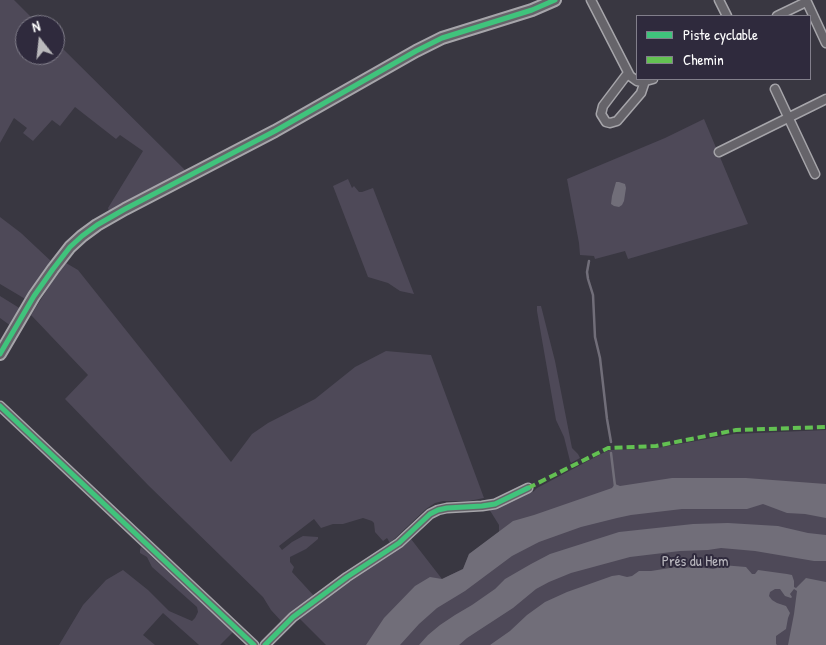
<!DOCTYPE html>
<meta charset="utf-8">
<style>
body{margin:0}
#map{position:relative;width:826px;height:645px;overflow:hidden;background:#393741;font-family:"Patrick Hand",sans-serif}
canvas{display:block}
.legend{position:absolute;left:636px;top:15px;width:175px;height:65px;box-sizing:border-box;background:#2f2a3d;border:1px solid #827f8b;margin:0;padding:6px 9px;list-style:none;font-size:15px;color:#fff}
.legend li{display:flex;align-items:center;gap:10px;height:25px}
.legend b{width:25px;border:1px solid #827f8b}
.north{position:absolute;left:15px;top:15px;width:50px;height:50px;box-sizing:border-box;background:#2f2a3d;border:1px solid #827f8b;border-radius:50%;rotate:344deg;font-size:14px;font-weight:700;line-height:20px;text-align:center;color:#fff}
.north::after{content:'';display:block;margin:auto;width:18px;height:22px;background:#bab9bc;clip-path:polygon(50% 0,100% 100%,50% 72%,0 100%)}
</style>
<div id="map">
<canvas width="826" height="645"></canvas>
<ul class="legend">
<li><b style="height:6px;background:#40c37c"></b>Piste cyclable</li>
<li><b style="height:6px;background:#63c152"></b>Chemin</li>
</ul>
<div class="north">N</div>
</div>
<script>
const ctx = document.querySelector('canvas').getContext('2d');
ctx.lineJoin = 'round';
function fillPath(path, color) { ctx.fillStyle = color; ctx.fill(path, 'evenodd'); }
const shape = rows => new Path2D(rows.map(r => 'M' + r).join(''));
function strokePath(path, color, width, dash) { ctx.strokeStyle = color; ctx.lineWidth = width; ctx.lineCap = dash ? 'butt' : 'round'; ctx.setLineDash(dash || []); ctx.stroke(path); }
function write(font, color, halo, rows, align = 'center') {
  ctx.font = font + ' "Patrick Hand",sans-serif'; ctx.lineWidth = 4; ctx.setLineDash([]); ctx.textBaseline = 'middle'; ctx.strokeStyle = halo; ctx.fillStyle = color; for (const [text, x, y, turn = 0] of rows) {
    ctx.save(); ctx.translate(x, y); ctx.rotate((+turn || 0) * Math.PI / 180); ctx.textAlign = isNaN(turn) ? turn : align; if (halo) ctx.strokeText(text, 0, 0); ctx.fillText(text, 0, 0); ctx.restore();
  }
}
const green = shape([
 [0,0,14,0,39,25,25,25,25,55,55,55,55,41,187,172,109,211,108,208,143,151,120,135,116,139,75,107,60,126,52,120,33,141,23,133,27,128,14,118,0,143],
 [704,119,748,224,628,259,625,251,595,259,594,256,580,255,579,243,567,179,665,138],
 [348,179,352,188,354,186,359,192,362,192,373,188,414,294,400,291,388,283,368,277,333,186],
 [0,217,21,233,53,263,27,300,0,284],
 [66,263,78,270,231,462,252,434,268,423,315,399,355,367,386,351,431,355,484,498,469,501,443,501,435,503,426,509,390,543,387,538,383,541,375,532,374,523,372,521,363,518,343,524,333,524,321,528,314,519,279,546,282,550,292,542,303,536,318,537,318,539,306,549,290,557,290,562,294,567,292,572,315,597,293,612,282,622,271,610,263,597,148,485,65,399,88,375,31,315,50,285],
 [0,296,21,309,11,326,0,318],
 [537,306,541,306,555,361,572,448,578,454,580,458,571,463,570,461,564,437,556,420,537,311],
 [826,430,826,645,326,645,298,617,349,579,389,556,411,539,442,579,463,569,469,554,499,532,499,525,489,509,532,489,533,492,537,488,603,453,610,450,652,449,734,434],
 [141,547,233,632,220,645,199,645,163,613,143,635,155,645,59,645,83,605,106,580,123,570,148,590,169,611,192,621,195,618,198,612,197,607,152,567,147,557,140,553,140,550]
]);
const water = shape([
 [616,182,619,182,625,184,626,188,624,201,622,205,619,207,614,206,611,204,612,196],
 [672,478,746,478,826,484,826,518,805,514,787,513,763,504,747,509,682,509,631,515,617,518,581,527,539,542,512,556,465,591,437,608,419,624,400,645,366,645,384,618,415,586,430,577,442,579,463,569,469,554,513,521,534,515,612,488,615,484,620,486],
 [728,523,778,526,808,533,826,535,826,561,814,561,755,551,721,548,708,550,680,551,630,557,571,573,549,582,536,589,513,608,467,638,459,645,419,645,428,635,440,625,455,615,472,605,495,589,505,579,531,564,550,554,619,532,693,524],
 [722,565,746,567,752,574,755,574,758,570,787,574,792,575,794,581,794,587,796,588,806,578,826,582,826,645,788,645,794,614,797,591,794,589,790,594,792,597,791,598,785,596,780,589,775,589,770,592,769,596,772,600,777,603,786,606,790,613,788,618,786,629,776,636,776,644,777,645,490,645,510,631,527,615,545,602,567,592,612,576,619,575,627,577,632,576,639,571,651,571,676,567,707,568,713,569,717,568]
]);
const stream = shape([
 [589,261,587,272,588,279,593,295,595,337,600,358,607,419,611,442],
 [611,453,615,486]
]);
const minor = shape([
 [591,0,630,76,637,81,642,82,653,79],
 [719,0,727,16],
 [806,0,826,43],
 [777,16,806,2],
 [628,73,603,106,601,114,606,122,610,123,617,121,641,93,645,81],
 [775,89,815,174],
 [719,152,826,99],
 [0,406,254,645],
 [265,645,293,617,347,577,399,543,430,514,438,510,447,508,482,506,495,504,528,488]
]);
const tertiary = shape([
 [0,354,34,296,53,269,70,247,82,236,97,225,125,209,275,131,416,51,442,38,532,10,555,0]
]);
const quiet = shape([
 [528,488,608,448,656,446,736,430,826,427]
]);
const cycleway = shape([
 [0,354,34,296,53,269,70,247,82,236,97,225,125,209,275,131,416,51,442,38,532,10,555,0],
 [0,406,254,645],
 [265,645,293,617,347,577,399,543,430,514,438,510,447,508,482,506,495,504,528,488]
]);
const parkNames = [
 ["Prés du Hem",695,562]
];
fillPath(green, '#4e4958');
fillPath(water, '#716e79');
strokePath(stream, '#716e79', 2.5);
strokePath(minor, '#a6a5aa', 11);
strokePath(tertiary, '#a6a5aa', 14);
strokePath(minor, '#66646a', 8);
strokePath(tertiary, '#66646a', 10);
strokePath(quiet, '#63c152', 4, [8, 4]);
strokePath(cycleway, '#40c37c', 5);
write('15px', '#b9b7be', '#2f2a3d', parkNames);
</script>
